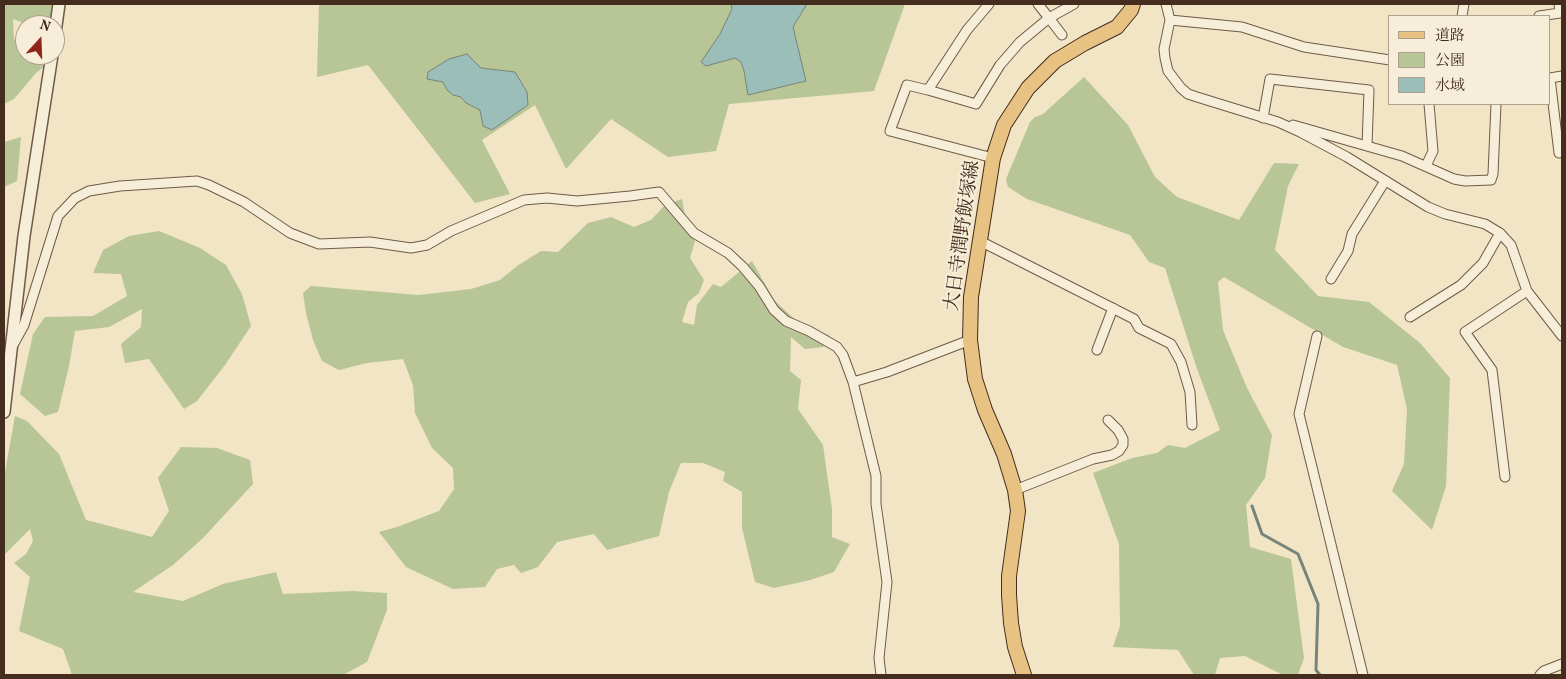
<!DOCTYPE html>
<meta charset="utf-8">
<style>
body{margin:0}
#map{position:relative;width:1566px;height:679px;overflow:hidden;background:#f1e5c5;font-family:Vollkorn,"Noto Serif JP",serif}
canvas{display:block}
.frame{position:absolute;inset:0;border:5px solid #442c1e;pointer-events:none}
.legend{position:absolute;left:1388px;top:15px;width:162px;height:90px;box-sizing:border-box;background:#f6eed9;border:1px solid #afa08e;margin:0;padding:6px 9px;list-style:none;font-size:15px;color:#442c1e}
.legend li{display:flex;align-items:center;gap:10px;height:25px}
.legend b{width:25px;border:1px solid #afa08e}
.north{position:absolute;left:15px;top:15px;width:50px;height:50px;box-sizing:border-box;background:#f6eed9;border:1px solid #afa08e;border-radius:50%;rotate:20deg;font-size:14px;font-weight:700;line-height:20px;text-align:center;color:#442c1e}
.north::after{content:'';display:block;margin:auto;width:18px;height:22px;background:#8f2418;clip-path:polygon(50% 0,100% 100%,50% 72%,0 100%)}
</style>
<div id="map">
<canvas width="1566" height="679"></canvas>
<div class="frame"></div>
<ul class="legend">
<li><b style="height:6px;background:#e8c282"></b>道路</li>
<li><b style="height:14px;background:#b7c597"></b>公園</li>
<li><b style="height:14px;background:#9bbeb8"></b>水域</li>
</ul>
<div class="north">N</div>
</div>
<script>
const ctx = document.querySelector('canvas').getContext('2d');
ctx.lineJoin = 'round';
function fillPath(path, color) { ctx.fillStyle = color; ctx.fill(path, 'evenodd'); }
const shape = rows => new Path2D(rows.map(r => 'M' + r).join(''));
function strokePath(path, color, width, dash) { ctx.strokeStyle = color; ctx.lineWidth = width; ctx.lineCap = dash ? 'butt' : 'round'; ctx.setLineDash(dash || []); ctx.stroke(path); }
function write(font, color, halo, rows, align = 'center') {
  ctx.font = font + ' Vollkorn,"Noto Serif JP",serif'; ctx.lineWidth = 4; ctx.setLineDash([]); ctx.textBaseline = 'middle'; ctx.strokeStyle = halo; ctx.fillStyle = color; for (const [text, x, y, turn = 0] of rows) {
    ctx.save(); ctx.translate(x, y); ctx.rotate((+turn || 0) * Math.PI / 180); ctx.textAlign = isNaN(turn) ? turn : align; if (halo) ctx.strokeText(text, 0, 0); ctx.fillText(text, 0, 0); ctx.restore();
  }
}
const green = shape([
 [4,4,58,4,58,21,49,25,29,25,13,19,14,39,25,48,25,55,49,55,47,64,36,73,14,99,4,104],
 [319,4,905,4,874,91,729,104,716,151,668,157,611,119,566,169,535,105,482,140,510,194,475,203,368,65,317,77],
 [1084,77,1128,125,1155,177,1177,197,1239,220,1274,163,1299,164,1288,186,1275,250,1318,296,1369,302,1420,343,1450,378,1446,486,1432,530,1392,491,1404,464,1407,409,1397,365,1343,347,1224,277,1218,282,1223,330,1247,388,1272,435,1265,478,1246,505,1250,547,1291,559,1304,658,1298,675,1283,675,1245,656,1220,658,1215,675,1194,675,1178,650,1113,647,1120,626,1119,544,1093,473,1132,458,1157,453,1168,445,1185,448,1220,430,1197,369,1165,268,1149,262,1130,235,1027,199,1008,187,1006,179,1030,122,1035,117,1043,114],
 [21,137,17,181,4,187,4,142],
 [682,199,685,216,695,241,690,258,704,280,699,293,688,302,682,322,694,325,697,305,713,284,721,287,752,261,774,300,803,327,829,335,823,347,805,349,791,337,790,371,801,380,798,409,823,445,832,509,832,537,850,544,834,572,810,580,774,588,755,582,742,528,742,492,723,481,725,472,703,463,681,463,669,492,659,536,607,550,594,534,557,542,538,567,521,573,514,565,497,569,485,587,453,589,406,567,379,532,397,527,439,511,454,489,453,468,432,448,415,413,413,385,403,359,367,363,339,370,322,361,313,340,306,313,303,293,311,286,418,295,471,289,500,280,517,266,541,251,558,252,588,223,611,217,634,227,651,220,665,205],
 [159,231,200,248,226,265,242,294,251,326,225,365,197,401,184,409,149,359,125,363,121,344,141,327,142,309,109,327,75,331,69,366,58,412,45,416,20,394,33,334,45,317,93,316,127,296,121,274,93,273,103,250,129,236],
 [15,416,27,421,59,454,86,520,152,537,169,511,158,478,181,447,217,448,250,460,253,484,203,538,173,565,133,592,183,601,223,584,276,572,283,594,352,591,387,593,387,610,367,662,343,675,72,675,63,649,19,631,30,577,14,563,26,554,33,541,30,529,4,555,4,478]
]);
const water = shape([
 [731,4,807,4,793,27,806,81,748,95,744,71,741,62,735,58,706,66,701,62,720,34,732,9,731,4],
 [467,54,481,68,515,72,527,92,528,105,492,130,483,126,480,110,466,103,461,97,453,95,447,90,443,82,427,79,428,72,449,59,467,54]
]);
const stream = shape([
 [1252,506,1262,534,1298,554,1318,604,1316,670,1320,675]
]);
const minor = shape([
 [989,4,967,30,928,90,907,85,890,131,993,158],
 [1038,4,1049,18,1074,4],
 [1166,4,1170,20,1164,49,1165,58,1168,71,1181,88,1188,94,1197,97,1278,122,1300,132,1347,157,1428,207,1445,214,1485,224,1500,233,1511,245,1527,291,1562,336],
 [1462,16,1464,4],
 [1539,16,1560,13,1559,4],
 [1170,20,1242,27,1304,47,1390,60],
 [1550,78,1559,153],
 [1550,78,1562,76],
 [928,90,976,104,1000,65,1020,42,1049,18,1062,35],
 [1263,118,1270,79,1369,90,1367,146],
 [1293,125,1402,156,1454,179,1465,181,1491,180,1493,174,1496,104],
 [1426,166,1433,151,1429,104],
 [980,241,1134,319,1139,328,1171,344,1181,362,1190,392,1192,425],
 [1331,279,1348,251,1352,234,1385,181],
 [1410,317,1461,285,1483,263,1500,233],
 [1317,336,1299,414,1363,675],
 [13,345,24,325,58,216,75,198,89,191,120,186,197,181,209,185,244,202,290,233,319,244,370,242,411,248,427,245,451,231,524,200,547,198,577,201,630,196,659,192,694,233,728,253,743,267,759,286,774,310,786,321,809,331,837,347,843,355,853,382,876,476,876,504,887,582,879,658,881,675],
 [1097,350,1113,308],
 [853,382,887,372,970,340],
 [1505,477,1492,370,1465,332,1527,291],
 [1015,490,1093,459,1112,455,1119,451,1123,445,1123,439,1118,430,1108,420],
 [1540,675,1544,671,1562,664]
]);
const tertiary = shape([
 [55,33,59,4],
 [4,412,24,236,52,55]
]);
const primary = shape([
 [1024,675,1015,647,1011,623,1009,595,1009,576,1018,511,1015,490,1004,454,985,410,975,379,970,340,971,297,993,158,1004,125,1028,88,1055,61,1085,43,1117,27,1131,10,1133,4]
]);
const streetNames = [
 ["大日寺潤野飯塚線",964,236,-82]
];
fillPath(green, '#b7c597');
fillPath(water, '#9bbeb8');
strokePath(water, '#78847a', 1);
strokePath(stream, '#78847a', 3);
strokePath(minor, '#6f5a48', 11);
strokePath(tertiary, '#6f5a48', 14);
strokePath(primary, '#442c1e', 16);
strokePath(minor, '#f6eed9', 9);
strokePath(tertiary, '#f6eed9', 11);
strokePath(primary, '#e8c282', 14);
write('19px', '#442c1e', '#f6eed9', streetNames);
</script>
